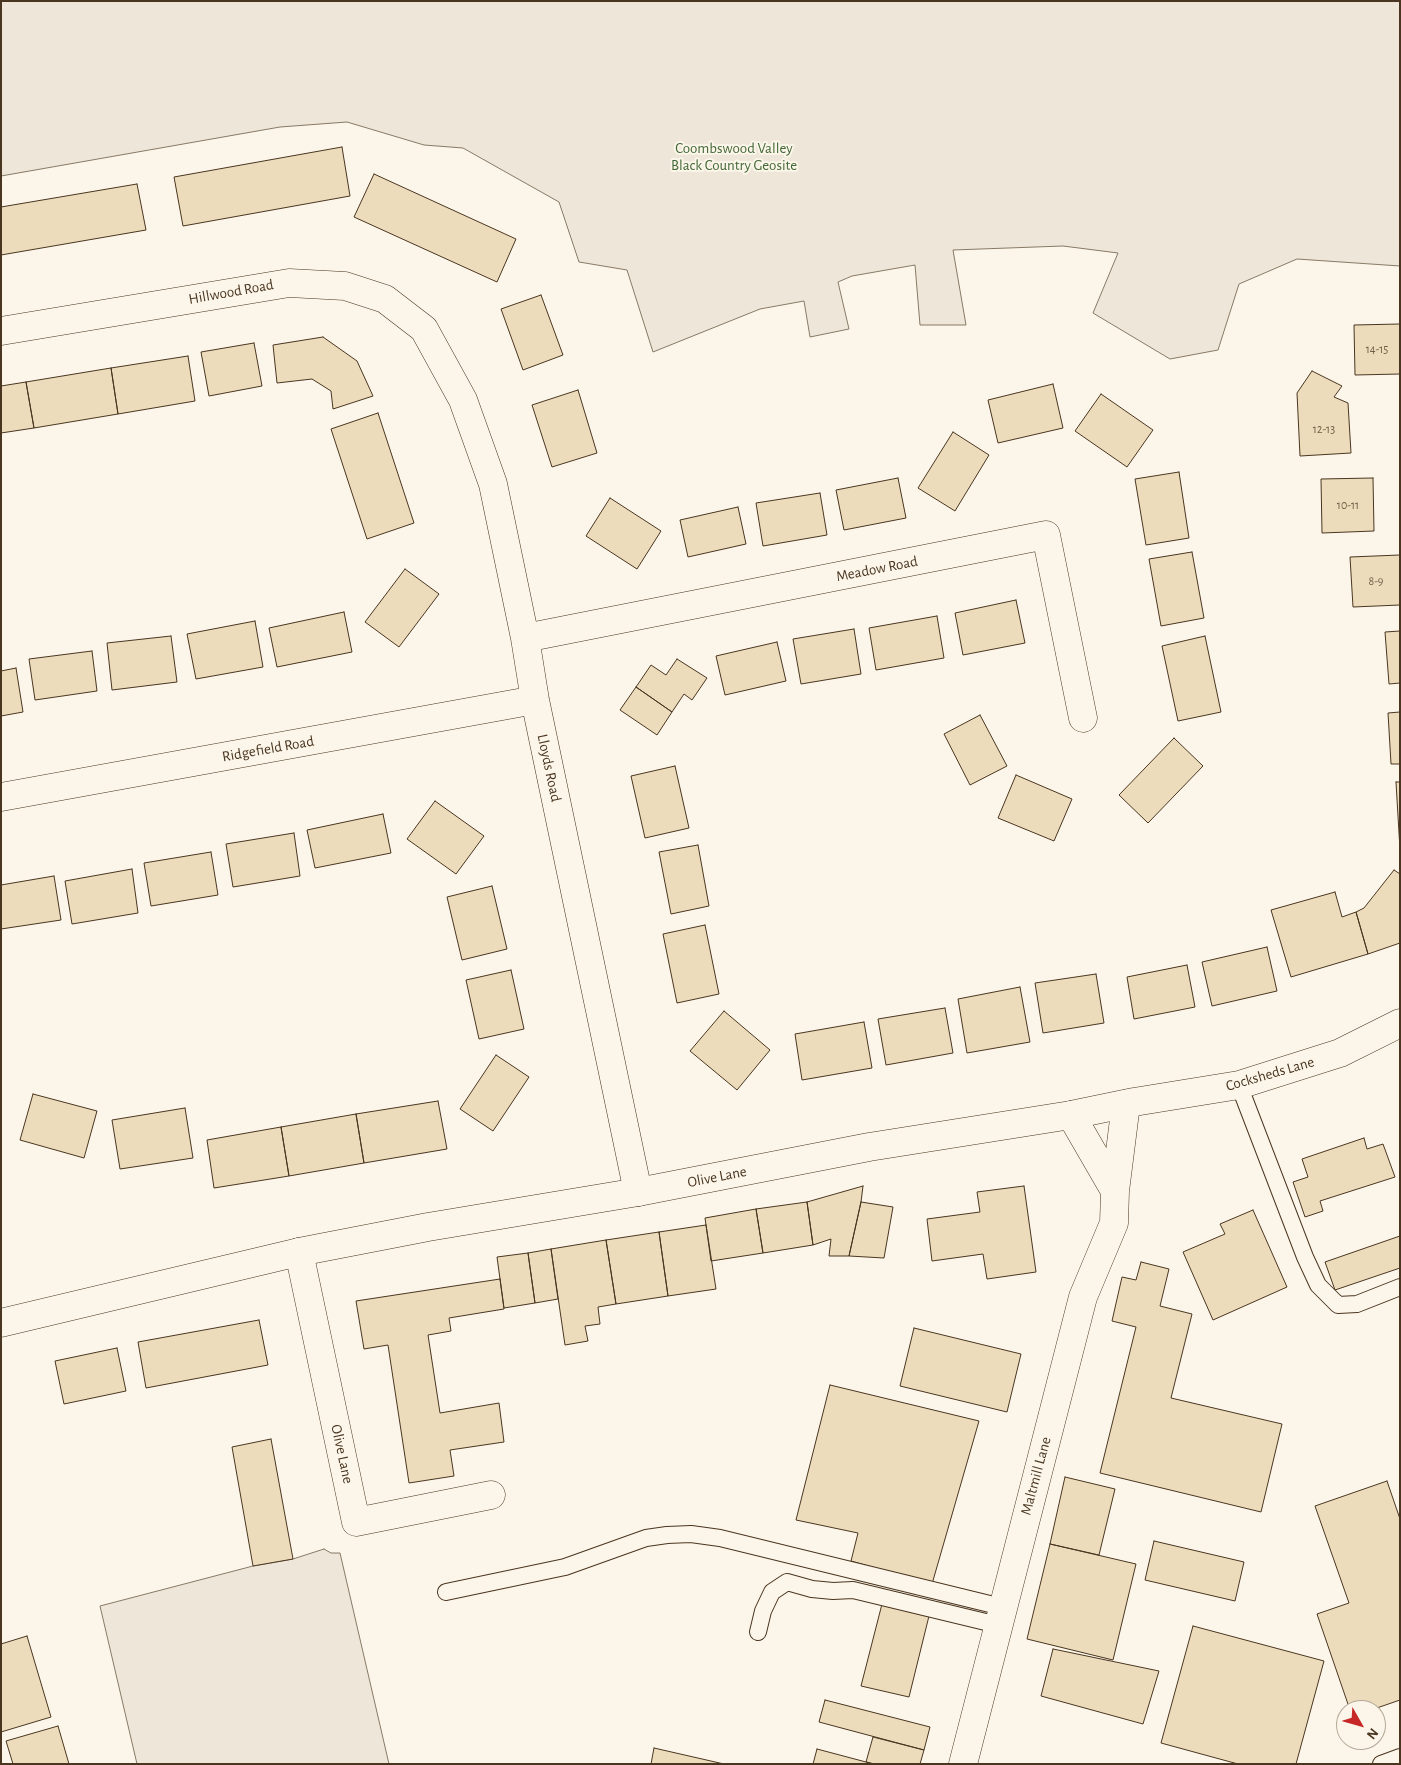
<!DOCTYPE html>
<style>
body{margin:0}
#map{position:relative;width:1401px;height:1765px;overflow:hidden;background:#fbf6e9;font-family:"Alegreya Sans",sans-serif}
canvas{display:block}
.frame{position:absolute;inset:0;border:2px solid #4a3520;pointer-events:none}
.north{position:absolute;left:1336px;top:1700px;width:50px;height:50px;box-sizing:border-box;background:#fbf6e9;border:1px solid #b4a999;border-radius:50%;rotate:128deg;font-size:14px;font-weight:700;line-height:20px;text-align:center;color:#4a3520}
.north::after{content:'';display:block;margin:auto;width:18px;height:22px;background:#c62828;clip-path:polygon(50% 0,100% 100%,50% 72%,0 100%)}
</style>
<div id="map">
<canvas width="1401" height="1765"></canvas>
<div class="frame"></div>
<div class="north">N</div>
</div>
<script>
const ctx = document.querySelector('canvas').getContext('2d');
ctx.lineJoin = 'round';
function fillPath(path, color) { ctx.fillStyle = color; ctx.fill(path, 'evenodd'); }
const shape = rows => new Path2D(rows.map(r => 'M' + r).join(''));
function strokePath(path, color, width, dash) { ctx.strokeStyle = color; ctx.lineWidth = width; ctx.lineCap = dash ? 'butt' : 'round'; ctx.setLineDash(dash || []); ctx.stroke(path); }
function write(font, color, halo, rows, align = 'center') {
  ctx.font = font + ' "Alegreya Sans",sans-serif'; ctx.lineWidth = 4; ctx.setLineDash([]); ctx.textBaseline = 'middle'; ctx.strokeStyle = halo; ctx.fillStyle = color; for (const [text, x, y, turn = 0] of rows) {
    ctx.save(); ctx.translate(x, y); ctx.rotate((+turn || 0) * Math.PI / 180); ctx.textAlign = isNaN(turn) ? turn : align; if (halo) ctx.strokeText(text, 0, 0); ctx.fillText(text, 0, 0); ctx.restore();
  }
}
const green = shape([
 [1,1,1400,1,1400,266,1297,259,1239,284,1218,350,1170,359,1093,313,1118,253,1063,246,953,250,966,325,920,325,915,265,852,276,838,282,849,329,810,337,804,301,760,309,653,352,627,270,579,262,559,202,463,148,424,145,347,122,280,127,1,176,1,1],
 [324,1549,331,1553,340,1553,389,1764,137,1764,100,1606,253,1566,293,1559,324,1549]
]);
const building = shape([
 [342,147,350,196,183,226,174,177,342,147],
 [374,174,516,239,497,282,354,217,374,174],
 [137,184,146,230,1,255,1,207,137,184],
 [541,295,563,355,523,370,501,309,541,295],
 [1400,324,1400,374,1355,375,1354,325,1400,324],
 [323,337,357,361,373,396,333,409,331,391,312,379,277,383,273,345,323,337],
 [254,343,262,386,209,396,201,352,254,343],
 [188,356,195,401,118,414,111,368,188,356],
 [111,368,118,414,34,428,26,382,111,368],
 [1312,371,1342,386,1334,397,1348,403,1351,453,1300,456,1297,393,1312,371],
 [26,382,34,428,1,433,1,386,26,382],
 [1053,384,1063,428,998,443,988,400,1053,384],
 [578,390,597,453,552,467,532,405,578,390],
 [1101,394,1153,430,1127,467,1075,431,1101,394],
 [378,413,414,523,367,539,331,429,378,413],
 [953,432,989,455,955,511,918,488,953,432],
 [1179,472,1189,538,1146,545,1135,479,1179,472],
 [898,478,906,518,844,530,836,490,898,478],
 [1373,478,1374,531,1322,533,1321,479,1373,478],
 [820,493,827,535,763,546,756,503,820,493],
 [610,498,661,531,637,569,586,536,610,498],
 [738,507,746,544,688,557,680,520,738,507],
 [1192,552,1204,618,1161,626,1149,559,1192,552],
 [1400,555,1400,605,1353,607,1350,557,1400,555],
 [405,569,439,594,399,647,365,622,405,569],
 [1016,600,1025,643,963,655,955,613,1016,600],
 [344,612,352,652,277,667,269,628,344,612],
 [937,616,944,658,876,670,869,628,937,616],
 [255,621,263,667,196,679,187,634,255,621],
 [854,629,861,674,801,684,793,639,854,629],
 [1400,631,1400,683,1389,684,1385,632,1400,631],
 [171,636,177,682,112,690,107,643,171,636],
 [1205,636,1221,712,1178,721,1162,646,1205,636],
 [777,642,786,681,725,695,716,656,777,642],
 [92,651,97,691,35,700,29,659,92,651],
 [677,659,707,678,692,700,684,694,672,712,636,687,651,665,666,675,677,659],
 [16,668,23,712,1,716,1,671,16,668],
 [636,687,672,712,657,735,620,710,636,687],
 [1400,712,1400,764,1391,764,1388,713,1400,712],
 [980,715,1007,766,970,785,944,734,980,715],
 [1174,738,1203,766,1148,823,1119,795,1174,738],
 [675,766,689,828,645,838,631,776,675,766],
 [1016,775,1072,799,1054,841,998,818,1016,775],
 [1396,782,1400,782,1400,850,1396,782],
 [435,801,484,836,456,874,407,839,435,801],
 [383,814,391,853,315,868,307,830,383,814],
 [294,833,300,876,233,887,226,844,294,833],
 [698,845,709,906,671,914,659,852,698,845],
 [211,852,218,895,151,906,144,863,211,852],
 [132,869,138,913,72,924,65,881,132,869],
 [1394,870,1400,874,1400,943,1368,954,1356,912,1364,908,1394,870],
 [54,876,61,920,1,929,1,885,54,876],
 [492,886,507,949,462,960,447,897,492,886],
 [1335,892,1342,917,1356,912,1368,954,1291,977,1271,910,1335,892],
 [705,925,719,994,677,1003,663,934,705,925],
 [1267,947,1277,991,1212,1006,1202,962,1267,947],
 [1187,965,1195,1007,1134,1019,1127,977,1187,965],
 [511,970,524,1029,479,1039,466,980,511,970],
 [1096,974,1104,1023,1043,1033,1035,983,1096,974],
 [1020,987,1030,1042,967,1053,958,999,1020,987],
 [945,1008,953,1053,886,1065,878,1019,945,1008],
 [724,1011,770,1050,737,1090,690,1051,724,1011],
 [864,1022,872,1068,802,1080,795,1034,864,1022],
 [496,1055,529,1077,493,1131,460,1109,496,1055],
 [33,1094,97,1111,84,1158,20,1140,33,1094],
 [438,1101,447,1149,364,1163,356,1114,438,1101],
 [185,1108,193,1158,120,1169,112,1120,185,1108],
 [356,1114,364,1163,289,1176,281,1127,356,1114],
 [281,1127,289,1176,214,1188,207,1140,281,1127],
 [1364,1138,1367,1149,1383,1144,1395,1177,1320,1201,1323,1211,1305,1217,1293,1182,1308,1177,1302,1159,1364,1138],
 [863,1186,861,1202,849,1256,829,1256,831,1239,813,1245,807,1202,863,1186],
 [1024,1186,1036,1272,987,1279,983,1254,932,1261,927,1219,980,1212,977,1192,1024,1186],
 [807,1202,813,1245,763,1253,756,1209,807,1202],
 [861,1202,893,1207,884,1258,849,1256,861,1202],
 [756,1209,763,1253,711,1261,705,1218,756,1209],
 [1253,1210,1287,1287,1213,1320,1183,1252,1225,1234,1220,1224,1253,1210],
 [706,1225,716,1289,668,1296,659,1232,706,1225],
 [659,1232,668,1296,616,1304,606,1240,659,1232],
 [1400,1236,1400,1268,1335,1290,1325,1262,1400,1236],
 [606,1240,616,1304,598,1307,600,1324,585,1326,588,1341,565,1345,551,1249,606,1240],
 [551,1249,558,1299,535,1303,528,1253,551,1249],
 [528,1253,535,1303,504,1308,497,1257,528,1253],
 [1141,1262,1169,1269,1160,1306,1192,1314,1171,1398,1282,1424,1261,1512,1100,1473,1136,1327,1112,1321,1122,1277,1136,1280,1141,1262],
 [500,1279,504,1309,449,1318,451,1331,428,1335,440,1413,499,1403,504,1442,450,1450,454,1476,409,1483,388,1345,364,1349,356,1301,500,1279],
 [259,1320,268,1365,146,1388,138,1342,259,1320],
 [914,1328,1021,1354,1007,1412,900,1386,914,1328],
 [117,1348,126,1391,64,1404,55,1361,117,1348],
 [830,1385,979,1421,932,1584,851,1561,858,1533,796,1520,830,1385],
 [271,1439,293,1559,253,1566,232,1447,271,1439],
 [1065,1477,1115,1489,1099,1555,1050,1544,1065,1477],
 [1387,1481,1400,1519,1400,1700,1371,1710,1350,1710,1317,1614,1349,1603,1315,1506,1387,1481],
 [1154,1541,1244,1562,1235,1601,1145,1580,1154,1541],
 [1050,1544,1136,1564,1113,1660,1027,1639,1050,1544],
 [882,1604,929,1616,909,1697,861,1686,882,1604],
 [1193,1626,1324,1661,1296,1764,1238,1764,1161,1743,1193,1626],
 [27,1636,51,1717,1,1732,1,1644,27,1636],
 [1053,1649,1159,1671,1143,1724,1041,1696,1053,1649],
 [825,1700,930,1727,924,1750,819,1722,825,1700],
 [58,1726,69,1764,13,1764,6,1741,58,1726],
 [873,1737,924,1750,920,1764,874,1764,866,1762,873,1737],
 [654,1748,724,1764,651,1764,654,1748],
 [817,1749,866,1762,874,1764,813,1764,817,1749]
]);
const service = shape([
 [1239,1085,1305,1257,1318,1285,1338,1305,1357,1304,1400,1287],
 [446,1592,565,1567,646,1538,667,1535,691,1534,720,1538,1002,1607],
 [758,1632,763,1611,772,1592,787,1582,812,1589,833,1591,853,1590,998,1625],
 [1381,1764,1400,1757]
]);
const minor = shape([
 [1,331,289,283,345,286,385,299,424,329,463,400,493,484,525,638,535,700,638,1192],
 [525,638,1046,535,1083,718],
 [1,797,535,700],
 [1071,1115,1115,1191],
 [299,1252,356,1522,491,1495],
 [963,1764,1083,1297,1114,1223,1115,1191,1126,1104]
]);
const tertiary = shape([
 [1,1323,299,1252,428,1227,638,1192,869,1147,1071,1115,1134,1102,1239,1085,1340,1053,1400,1023]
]);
const numberNames = [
 ["14-15",1377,349],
 ["12-13",1324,429],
 ["10-11",1348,505],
 ["8-9",1376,581]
];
const parkNames = [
 ["Coombswood Valley",734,148],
 ["Black Country Geosite",734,165]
];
const streetNames = [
 ["Hillwood Road",231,292,-10],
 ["Meadow Road",877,569,-11],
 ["Ridgefield Road",268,749,-10],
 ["Lloyds Road",549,768,78],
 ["Cocksheds Lane",1270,1074,-16],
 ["Olive Lane",717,1177,-11],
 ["Olive Lane",342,1454,78],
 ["Maltmill Lane",1036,1476,-75]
];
fillPath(green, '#ede6d9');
strokePath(green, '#887966', 1);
fillPath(building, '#ecdcbc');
strokePath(building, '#4a3520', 1);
strokePath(service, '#4a3520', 18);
strokePath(minor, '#4a3520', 29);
strokePath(tertiary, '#4a3520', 29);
strokePath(service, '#fbf6e9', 16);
strokePath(minor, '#fbf6e9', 28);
strokePath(tertiary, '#fbf6e9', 28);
write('12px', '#725f47', null, numberNames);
write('15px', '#436837', '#fbf6e9', parkNames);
write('15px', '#4a3520', '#fbf6e9', streetNames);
</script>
